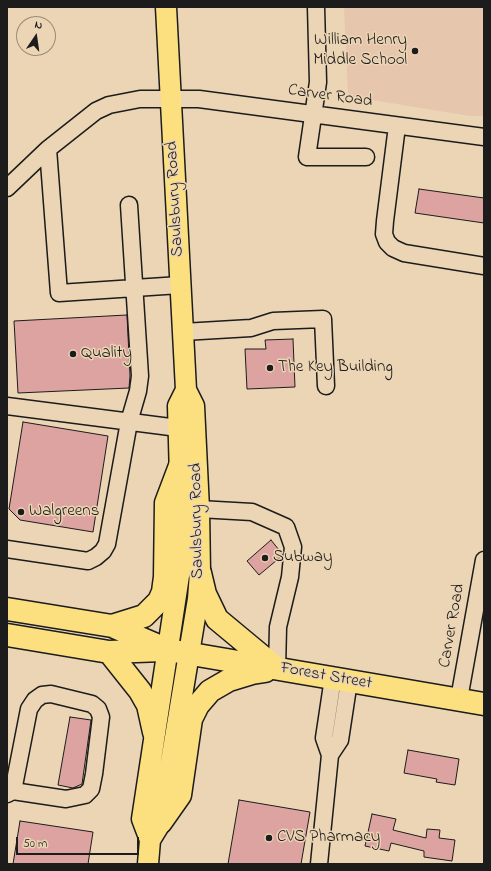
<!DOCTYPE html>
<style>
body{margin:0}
#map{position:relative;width:491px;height:871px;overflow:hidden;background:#ebd5b4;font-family:"Indie Flower",sans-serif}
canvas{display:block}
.frame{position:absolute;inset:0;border:8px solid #1c1c1c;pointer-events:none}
.north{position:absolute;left:16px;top:16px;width:40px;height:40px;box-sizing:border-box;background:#ebd5b4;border:1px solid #988b77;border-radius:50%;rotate:13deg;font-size:11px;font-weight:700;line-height:16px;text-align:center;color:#1c1c1c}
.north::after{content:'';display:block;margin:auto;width:14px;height:18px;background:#1c1c1c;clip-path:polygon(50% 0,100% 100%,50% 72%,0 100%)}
.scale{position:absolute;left:16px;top:837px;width:123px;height:18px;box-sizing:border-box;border:2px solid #1c1c1c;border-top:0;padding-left:5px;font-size:12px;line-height:14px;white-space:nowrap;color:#1c1c1c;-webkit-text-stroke:3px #ebd5b4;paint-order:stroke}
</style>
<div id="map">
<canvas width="491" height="871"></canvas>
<div class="frame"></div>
<div class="north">N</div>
<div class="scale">50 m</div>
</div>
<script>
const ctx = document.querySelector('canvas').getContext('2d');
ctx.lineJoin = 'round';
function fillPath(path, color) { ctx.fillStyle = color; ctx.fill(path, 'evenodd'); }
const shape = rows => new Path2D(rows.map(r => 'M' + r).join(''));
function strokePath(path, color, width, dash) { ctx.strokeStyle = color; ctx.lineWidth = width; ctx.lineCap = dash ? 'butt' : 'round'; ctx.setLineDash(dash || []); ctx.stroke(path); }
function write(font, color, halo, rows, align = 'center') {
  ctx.font = font + ' "Indie Flower",sans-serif'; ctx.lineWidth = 3; ctx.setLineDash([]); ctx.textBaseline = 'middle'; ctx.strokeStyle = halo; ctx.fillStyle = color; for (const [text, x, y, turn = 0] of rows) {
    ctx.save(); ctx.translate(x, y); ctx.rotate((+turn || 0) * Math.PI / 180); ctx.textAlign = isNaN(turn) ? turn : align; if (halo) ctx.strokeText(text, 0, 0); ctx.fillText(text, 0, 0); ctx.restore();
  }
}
const built = shape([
 [344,7,484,7,484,116,470,116,348,96]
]);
const building = shape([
 [419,189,484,198,484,223,415,213,419,189],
 [127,315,130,376,129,388,18,393,14,321,127,315],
 [293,339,295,387,247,389,245,349,266,349,265,340,293,339],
 [23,422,108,436,93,532,20,520,9,509,23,422],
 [271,540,283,555,259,575,247,561,271,540],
 [70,717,91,720,82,784,73,788,58,785,70,717],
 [408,750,459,759,455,785,436,782,437,779,404,773,408,750],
 [239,800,310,812,301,864,228,864,239,800],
 [372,814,396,819,393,830,426,838,427,829,440,830,439,838,455,840,452,861,424,857,424,851,391,843,389,851,365,846,372,814],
 [20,821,93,832,88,864,13,864,20,821]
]);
const minor = shape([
 [316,7,318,82,307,157,366,157],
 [397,126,385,221,384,234,387,242,393,248,404,253,484,266],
 [48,149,59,293,180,285],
 [7,188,48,149,96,111,109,105,140,99,199,99,484,137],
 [183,332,251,328,273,321,323,319,326,386],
 [7,406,178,428],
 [199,509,252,512,286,527,293,547,290,577,278,627,277,669],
 [7,549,88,561,96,557,103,551,107,544,129,422,138,391,140,376,129,205],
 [333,678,324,738,330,755,340,740,349,681],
 [459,699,484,560],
 [7,794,13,791,29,709,35,700,42,695,51,694,92,704,98,709,101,717,94,774,91,789,85,795,66,799,13,791],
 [319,864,330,755]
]);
const major = shape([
 [150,840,161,822,198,599,200,573,199,509,194,406,186,390,166,7],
 [148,864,150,840,142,819,180,569,182,549,178,406,186,390]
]);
const highway = shape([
 [200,573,205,594,217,619,276,668],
 [7,609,112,626,168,650,484,704],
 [112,626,144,616,159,601,163,592,165,577,166,503,180,466],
 [7,635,109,652,163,650],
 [109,652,140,691,148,705,154,732],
 [161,822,180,795,191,719,198,705,210,691,229,680,252,673,265,671]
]);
const markers = [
 [415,51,4,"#1c1c1c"],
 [73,354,4,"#1c1c1c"],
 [270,368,4,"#1c1c1c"],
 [21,512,4,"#1c1c1c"],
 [265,558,4,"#1c1c1c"],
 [269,838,4,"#1c1c1c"]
];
const poiNames = [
 ["William Henry",407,41,"right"],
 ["Middle School",407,61,"right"],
 ["Quality",81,354],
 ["The Key Building",278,368],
 ["Walgreens",29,512],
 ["Subway",273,558],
 ["CVS Pharmacy",277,838]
];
const streetNames = [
 ["Carver Road",330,97,8],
 ["Saulsbury Road",176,199,-93],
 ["Saulsbury Road",198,521,-91],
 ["Carver Road",453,626,-80],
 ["Forest Street",326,677,10]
];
fillPath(built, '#e7c6ae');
fillPath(building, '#dda3a0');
strokePath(building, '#1c1c1c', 1);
strokePath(minor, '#1c1c1c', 19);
strokePath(major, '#1c1c1c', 23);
strokePath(highway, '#1c1c1c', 25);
strokePath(minor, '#ebd5b4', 16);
strokePath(major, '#fce080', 20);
strokePath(highway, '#fce080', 22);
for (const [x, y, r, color] of markers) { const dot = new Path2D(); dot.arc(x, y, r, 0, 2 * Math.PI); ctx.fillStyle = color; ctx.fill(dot); strokePath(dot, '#ebd5b4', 1.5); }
write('17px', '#1c1c1c', '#ebd5b4', poiNames, 'left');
write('17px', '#1c1c1c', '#ebd5b4', streetNames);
</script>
